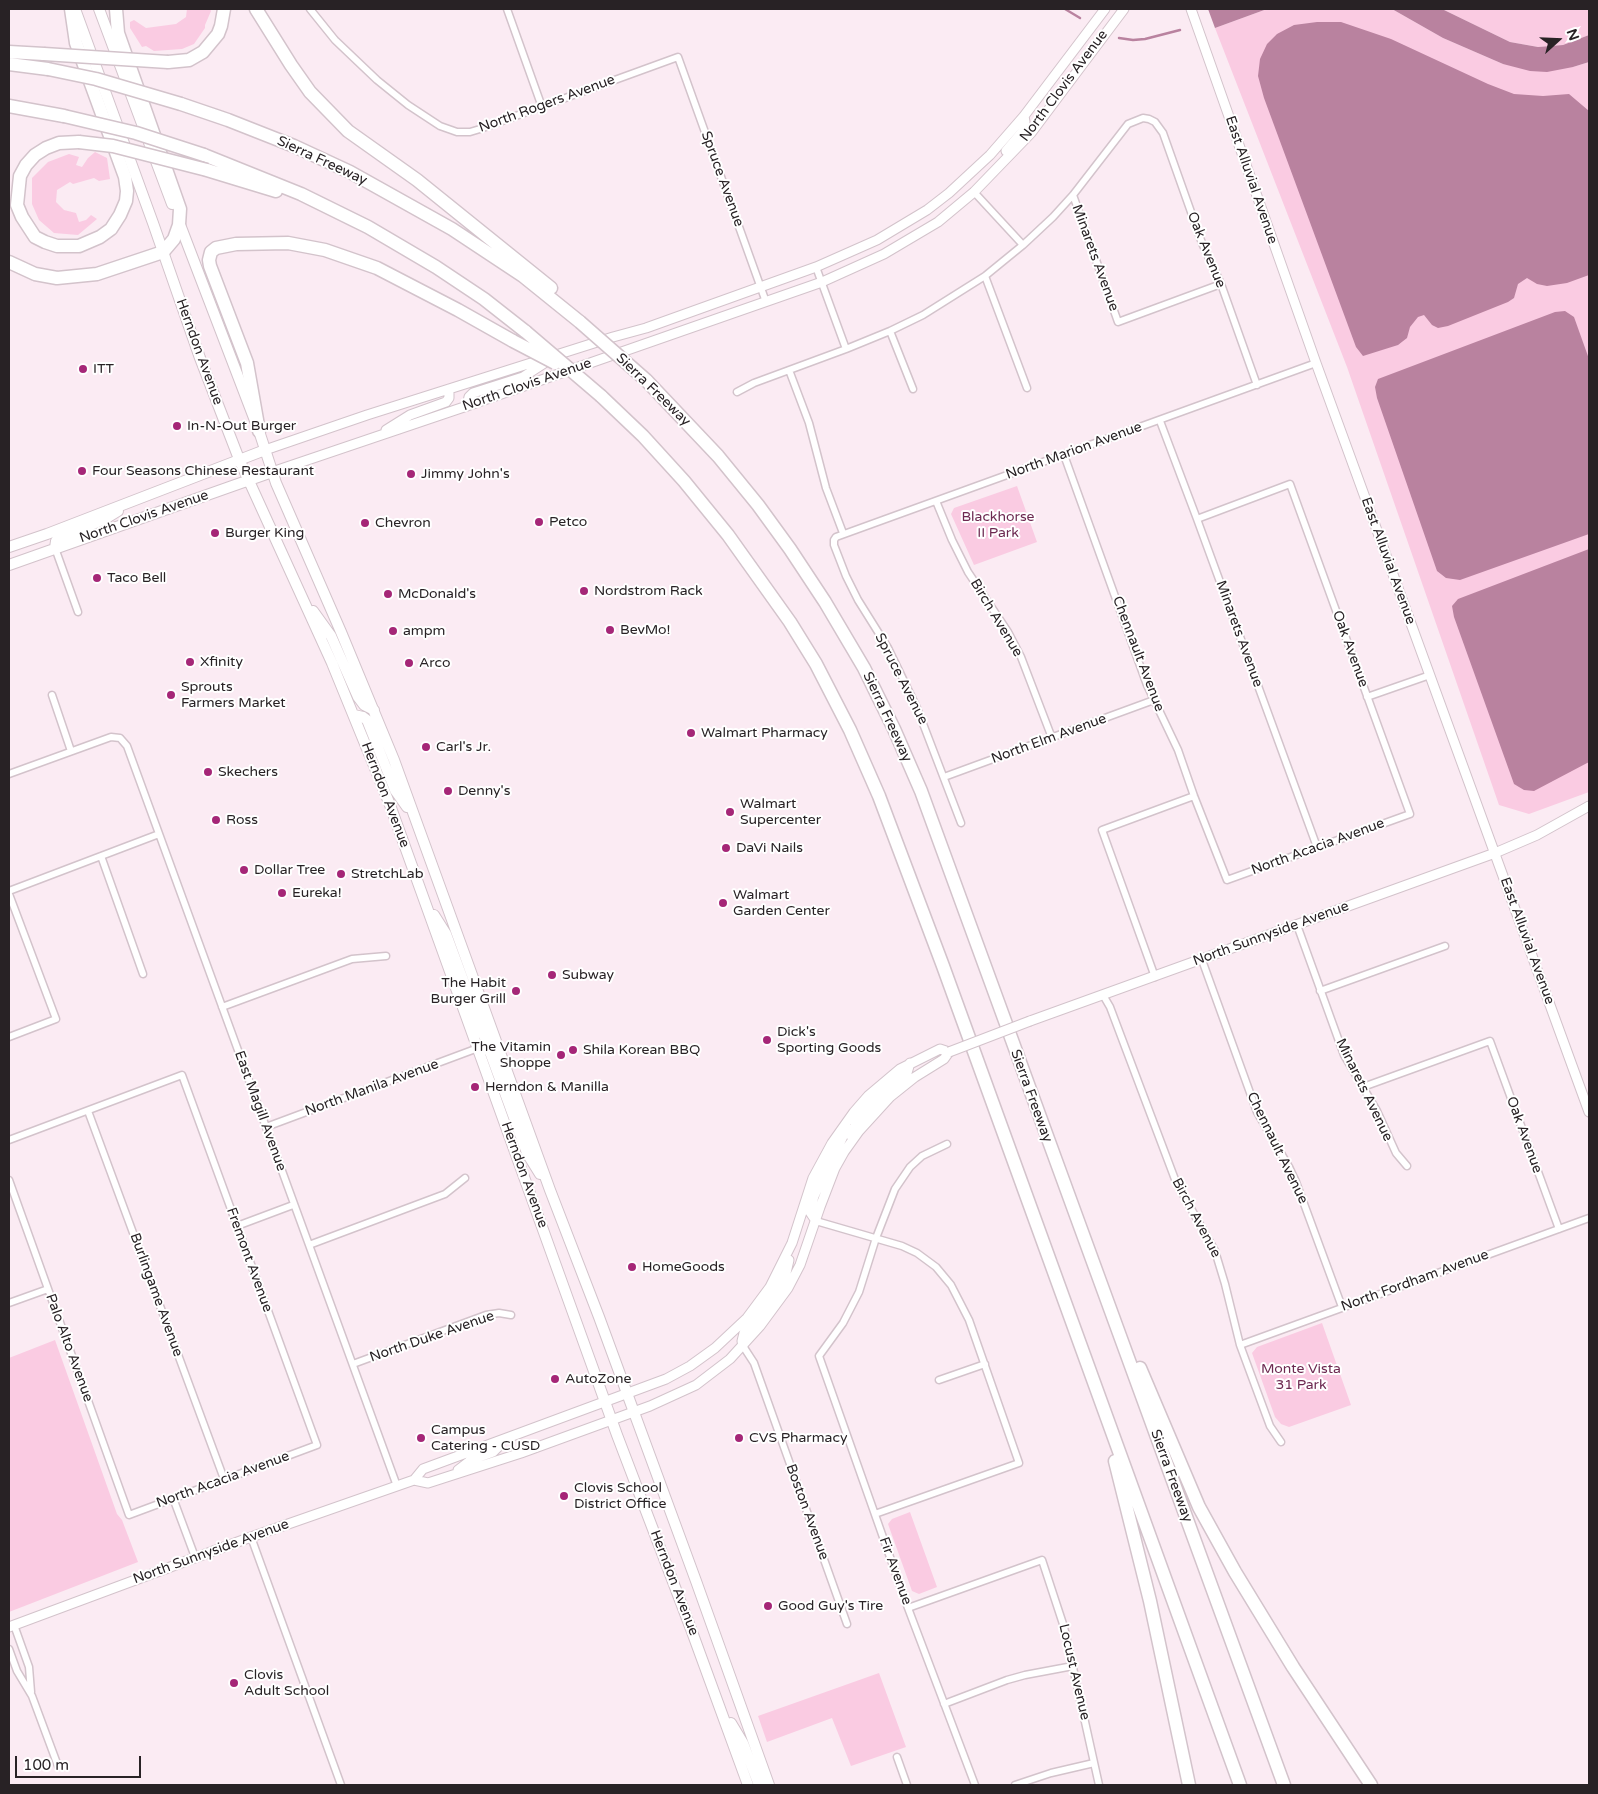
<!DOCTYPE html>
<style>
body{margin:0}
#map{position:relative;width:1598px;height:1794px;overflow:hidden;background:#fbebf3;font-family:"Varela Round",sans-serif}
canvas{display:block}
.frame{position:absolute;inset:0;border:10px solid #282225;pointer-events:none}
.north{position:absolute;left:1533px;top:15px;width:50px;height:50px;-webkit-text-stroke:4px #fff;paint-order:stroke;rotate:70deg;font-size:14px;font-weight:700;line-height:20px;text-align:center;color:#282225}
.north::after{content:'';display:block;margin:auto;width:18px;height:22px;background:#282225;clip-path:polygon(50% 0,100% 100%,50% 72%,0 100%)}
.scale{position:absolute;left:15px;top:1756px;width:126px;height:22px;box-sizing:border-box;border:2px solid #282225;border-top:0;padding-left:6px;font-size:15px;line-height:18px;white-space:nowrap;color:#282225;-webkit-text-stroke:4px #fff;paint-order:stroke}
</style>
<div id="map">
<canvas width="1598" height="1794"></canvas>
<div class="frame"></div>
<div class="north">N</div>
<div class="scale">100 m</div>
</div>
<script>
const ctx = document.querySelector('canvas').getContext('2d');
ctx.lineJoin = 'round';
function fillPath(path, color) { ctx.fillStyle = color; ctx.fill(path, 'evenodd'); }
const shape = rows => new Path2D(rows.map(r => 'M' + r).join(''));
function strokePath(path, color, width, dash) { ctx.strokeStyle = color; ctx.lineWidth = width; ctx.lineCap = dash ? 'butt' : 'round'; ctx.setLineDash(dash || []); ctx.stroke(path); }
function write(font, color, halo, rows, align = 'center') {
  ctx.font = font + ' "Varela Round",sans-serif'; ctx.lineWidth = 4; ctx.setLineDash([]); ctx.textBaseline = 'middle'; ctx.strokeStyle = halo; ctx.fillStyle = color; for (const [text, x, y, turn = 0] of rows) {
    ctx.save(); ctx.translate(x, y); ctx.rotate((+turn || 0) * Math.PI / 180); ctx.textAlign = isNaN(turn) ? turn : align; if (halo) ctx.strokeText(text, 0, 0); ctx.fillText(text, 0, 0); ctx.restore();
  }
}
const green = shape([
 [187,9,210,9,211,11,205,25,205,28,194,44,182,49,154,51,146,46,142,47,130,28,130,22,134,20,146,28,176,24,186,17],
 [1267,9,1392,9,1443,38,1503,64,1573,67,1589,62,1589,792,1529,814,1499,805,1347,367,1215,28],
 [1442,9,1589,9,1589,35,1563,45,1538,47,1510,42],
 [95,152,107,158,110,179,99,181,94,178,73,184,70,182,57,190,56,202,64,210,76,213,79,222,86,220,91,215,97,219,78,235,54,233,39,220,32,204,32,178,48,162,69,154,79,157,76,165,82,167,88,158],
 [1017,486,1037,542,974,565,951,514,954,508],
 [1322,1323,1351,1405,1289,1427,1281,1424,1275,1417,1252,1353,1257,1347],
 [55,1340,117,1514,122,1520,138,1562,9,1612,9,1358],
 [910,1512,937,1587,919,1594,912,1591,888,1524,892,1519],
 [879,1673,906,1747,851,1766,832,1718,767,1742,758,1716]
]);
const water = shape([
 [1208,9,1267,9,1215,28],
 [1392,9,1442,9,1510,42,1538,47,1563,45,1589,35,1589,62,1573,67,1547,72,1530,71,1503,64,1443,38],
 [1317,22,1341,22,1391,39,1488,84,1514,94,1543,96,1569,94,1589,111,1589,275,1567,283,1547,286,1537,284,1527,278,1518,284,1514,298,1508,302,1448,326,1438,328,1432,325,1424,315,1418,317,1410,327,1407,338,1398,345,1363,356,1356,347,1264,98,1258,76,1260,59,1267,44,1277,34,1294,25],
 [1565,311,1574,317,1589,359,1589,534,1460,580,1446,578,1437,571,1377,398,1375,387,1378,379,1555,312],
 [1589,549,1589,762,1534,791,1524,790,1514,784,1454,617,1452,606,1458,599]
]);
const stream = shape([
 [1065,9,1080,18],
 [1119,38,1133,40,1145,39,1180,30]
]);
const street = shape([
 [310,9,335,40,377,80,408,105,440,126,457,132,470,132,480,129,678,57,766,302],
 [507,9,542,107],
 [974,192,1023,245],
 [1073,195,1118,322,1221,284],
 [816,267,846,349],
 [985,276,1027,388],
 [890,331,913,389],
 [789,370,809,423,826,488,843,533],
 [737,392,754,383,846,349,890,331,923,315,985,276,1023,245,1053,217,1073,195,1128,124,1143,118,1149,119,1155,122,1163,133,1202,243,1221,284,1257,385],
 [1160,421,1197,519,1317,847],
 [1064,455,1147,685,1178,750,1194,796,1227,880,1410,814,1290,484,1197,519],
 [936,501,952,540,968,572,1008,632,1021,657,1052,738],
 [55,548,78,612],
 [52,695,71,751],
 [1367,697,1430,675],
 [9,774,111,737,120,738,127,746,397,1486],
 [944,777,1154,700],
 [961,823,917,708,888,648,858,600,846,576,834,545,834,540,836,537,1316,363],
 [101,856,143,974],
 [9,891,159,834],
 [9,894,56,1019,9,1037],
 [1297,925,1344,1055,1377,1111,1396,1153,1407,1166],
 [1202,960,1257,1112,1289,1167,1296,1182,1342,1307],
 [1155,977,1102,830,1194,796],
 [1320,991,1445,946],
 [1103,995,1110,1007,1176,1182,1215,1251,1225,1284,1240,1345,1270,1426,1281,1442],
 [222,1007,352,959,386,956],
 [1363,1087,1490,1041,1559,1229],
 [88,1111,224,1479],
 [266,1127,478,1048],
 [9,1140,182,1075,317,1445,129,1515,9,1180],
 [947,1144,922,1156,910,1167,895,1189,876,1238,859,1292,843,1323,819,1356,908,1608,975,1785],
 [816,1221,902,1246,917,1253,936,1267,951,1285,969,1320,1019,1463,875,1514],
 [237,1226,293,1205],
 [309,1245,445,1194,465,1178],
 [9,1303,48,1289],
 [1240,1345,1589,1218],
 [743,1346,754,1363,847,1624],
 [353,1364,486,1315,499,1313,511,1315],
 [939,1380,985,1364],
 [173,1498,195,1557],
 [251,1537,341,1785],
 [908,1608,1042,1560,1064,1627,1099,1785],
 [14,1625,29,1667,31,1692],
 [9,1649,17,1671,32,1696,58,1766],
 [944,1704,1007,1680,1025,1675,1073,1666],
 [897,1757,907,1785],
 [1015,1785,1051,1773,1094,1763]
]);
const secondary = shape([
 [1191,9,1316,363,1589,1112],
 [1006,151,1023,131,1025,122,1024,116],
 [467,406,469,397,473,393,523,377,546,362],
 [386,430,410,415,446,402,449,398,449,389],
 [265,450,367,415,613,337,646,328,816,267,877,240,927,210,949,193,990,155,1024,116,1105,9],
 [272,472,467,406,822,282,884,254,938,222,974,192,1031,133,1124,9],
 [1030,1021,1495,853,1537,835,1589,806],
 [851,1136,858,1119,884,1092,907,1073,910,1063],
 [816,1221,810,1212,814,1196,847,1128],
 [743,1346,742,1341,744,1333,765,1307,780,1284,786,1273,789,1260],
 [458,1470,471,1460,493,1452,499,1446,499,1441],
 [9,1627,251,1537,414,1480,428,1483,521,1453,650,1406,696,1385,730,1359,760,1326,788,1288,800,1265,820,1207,835,1168,844,1152,859,1131,890,1097,915,1077,944,1059,949,1052,940,1049,900,1069,868,1096,854,1112,832,1143,813,1178,792,1243,770,1287,747,1318,715,1348,690,1366,666,1379,423,1469,414,1480]
]);
const primary = shape([
 [75,9,153,223,200,358,239,459,332,663,390,805,617,1435,691,1629,748,1785],
 [99,9,172,204],
 [179,222,259,431,276,483,341,632,394,760,550,1190,599,1317,696,1581,769,1785],
 [9,547,47,534,265,450],
 [55,548,56,541,60,538,105,519,118,511],
 [9,565,272,472],
 [313,611,331,636,358,697,364,705,374,710],
 [354,715,363,717,367,720,395,790,407,807],
 [434,915,446,934,483,1034,488,1042,498,1046],
 [478,1048,486,1048,490,1052,527,1153,540,1174],
 [731,1723,743,1743,759,1785]
]);
const highway = shape([
 [71,9,76,43,125,177,127,191,126,201,120,215,111,229,100,237,79,246,57,246,45,242,35,237,22,217,17,205,20,176,26,165,35,155,46,148,59,143,79,142],
 [256,9,291,65,310,92,348,131,417,180,551,288],
 [9,52,44,54],
 [168,62,189,60,203,52,218,34,221,26,224,9],
 [9,64,48,69],
 [181,104,228,120,294,146,350,172,452,229,523,276,580,322],
 [9,106,64,116],
 [204,155,301,194,368,227,436,267,484,299,526,332],
 [207,170,276,191],
 [9,262,35,274,57,278,97,274,163,252,174,239,179,225,180,209,118,33,116,9],
 [646,380,718,456,758,505,790,549,825,602,864,668,894,729,921,791,1284,1785],
 [601,396,643,436,684,481,728,535,790,622,816,664,850,730,879,796,943,966,1240,1785],
 [259,431,247,363,210,266,209,260,211,252,216,248,236,244,288,243,325,250,377,268,458,310,513,341],
 [1140,1368,1199,1507,1235,1572,1293,1667,1371,1785],
 [1115,1461,1150,1601,1189,1785]
]);
const secondaryBridge = shape([
 [949,1052,1030,1021]
]);
const highwayBridge = shape([
 [44,54,168,62],
 [48,69,96,79,181,104],
 [64,116,136,133,204,155],
 [79,142,113,146,207,170],
 [580,322,646,380],
 [526,332,601,396],
 [513,341,555,363]
]);
const markers = [
 [83,369,5,"#a52677"],
 [177,426,5,"#a52677"],
 [82,471,5,"#a52677"],
 [411,474,5,"#a52677"],
 [539,522,5,"#a52677"],
 [365,523,5,"#a52677"],
 [215,533,5,"#a52677"],
 [97,578,5,"#a52677"],
 [584,591,5,"#a52677"],
 [388,594,5,"#a52677"],
 [610,630,5,"#a52677"],
 [393,631,5,"#a52677"],
 [190,662,5,"#a52677"],
 [409,663,5,"#a52677"],
 [171,695,5,"#a52677"],
 [691,733,5,"#a52677"],
 [426,747,5,"#a52677"],
 [208,772,5,"#a52677"],
 [448,791,5,"#a52677"],
 [730,812,5,"#a52677"],
 [216,820,5,"#a52677"],
 [726,848,5,"#a52677"],
 [244,870,5,"#a52677"],
 [341,874,5,"#a52677"],
 [282,893,5,"#a52677"],
 [723,903,5,"#a52677"],
 [552,975,5,"#a52677"],
 [516,991,5,"#a52677"],
 [767,1040,5,"#a52677"],
 [573,1050,5,"#a52677"],
 [561,1055,5,"#a52677"],
 [475,1087,5,"#a52677"],
 [632,1267,5,"#a52677"],
 [555,1379,5,"#a52677"],
 [421,1438,5,"#a52677"],
 [739,1438,5,"#a52677"],
 [564,1496,5,"#a52677"],
 [768,1606,5,"#a52677"],
 [234,1683,5,"#a52677"]
];
const streetNames = [
 ["North Clovis Avenue",1064,86,-53],
 ["North Rogers Avenue",547,104,-20],
 ["Sierra Freeway",322,161,25],
 ["Spruce Avenue",722,179,70],
 ["East Alluvial Avenue",1251,180,71],
 ["Oak Avenue",1206,250,68],
 ["Minarets Avenue",1095,258,70],
 ["Herndon Avenue",199,352,70],
 ["North Clovis Avenue",527,385,-19],
 ["Sierra Freeway",653,390,44],
 ["North Marion Avenue",1074,451,-20],
 ["North Clovis Avenue",144,517,-19],
 ["East Alluvial Avenue",1388,561,70],
 ["Birch Avenue",996,618,59],
 ["Minarets Avenue",1239,634,70],
 ["Oak Avenue",1350,649,70],
 ["Chennault Avenue",1138,654,69],
 ["Spruce Avenue",901,679,63],
 ["Sierra Freeway",887,717,65],
 ["North Elm Avenue",1049,739,-20],
 ["Herndon Avenue",385,795,69],
 ["North Acacia Avenue",1318,847,-20],
 ["North Sunnyside Avenue",1271,934,-20],
 ["East Alluvial Avenue",1527,941,70],
 ["North Manila Avenue",372,1088,-20],
 ["Minarets Avenue",1364,1090,64],
 ["Sierra Freeway",1031,1096,70],
 ["East Magill Avenue",260,1111,70],
 ["Oak Avenue",1524,1135,70],
 ["Chennault Avenue",1277,1148,64],
 ["Herndon Avenue",524,1175,70],
 ["Birch Avenue",1196,1218,62],
 ["Fremont Avenue",249,1260,70],
 ["North Fordham Avenue",1415,1281,-20],
 ["Burlingame Avenue",156,1295,70],
 ["North Duke Avenue",432,1337,-19],
 ["Palo Alto Avenue",69,1348,70],
 ["Sierra Freeway",1171,1476,70],
 ["North Acacia Avenue",223,1480,-20],
 ["Boston Avenue",807,1512,70],
 ["North Sunnyside Avenue",211,1552,-20],
 ["Fir Avenue",895,1571,70],
 ["Herndon Avenue",674,1583,69],
 ["Locust Avenue",1074,1672,77]
];
const poiNames = [
 ["ITT",93,369],
 ["In-N-Out Burger",187,426],
 ["Four Seasons Chinese Restaurant",92,471],
 ["Jimmy John's",421,474],
 ["Petco",549,522],
 ["Chevron",375,523],
 ["Burger King",225,533],
 ["Taco Bell",107,578],
 ["Nordstrom Rack",594,591],
 ["McDonald's",398,594],
 ["BevMo!",620,630],
 ["ampm",403,631],
 ["Xfinity",200,662],
 ["Arco",419,663],
 ["Sprouts",181,687],
 ["Farmers Market",181,703],
 ["Walmart Pharmacy",701,733],
 ["Carl's Jr.",436,747],
 ["Skechers",218,772],
 ["Denny's",458,791],
 ["Walmart",740,804],
 ["Supercenter",740,820],
 ["Ross",226,820],
 ["DaVi Nails",736,848],
 ["Dollar Tree",254,870],
 ["StretchLab",351,874],
 ["Eureka!",292,893],
 ["Walmart",733,895],
 ["Garden Center",733,911],
 ["Subway",562,975],
 ["The Habit",506,983,"right"],
 ["Burger Grill",506,999,"right"],
 ["Dick's",777,1032],
 ["Sporting Goods",777,1048],
 ["The Vitamin",551,1047,"right"],
 ["Shoppe",551,1063,"right"],
 ["Shila Korean BBQ",583,1050],
 ["Herndon & Manilla",485,1087],
 ["HomeGoods",642,1267],
 ["AutoZone",565,1379],
 ["Campus",431,1430],
 ["Catering - CUSD",431,1446],
 ["CVS Pharmacy",749,1438],
 ["Clovis School",574,1488],
 ["District Office",574,1504],
 ["Good Guy's Tire",778,1606],
 ["Clovis",244,1675],
 ["Adult School",244,1691]
];
const parkNames = [
 ["Blackhorse",998,517],
 ["II Park",998,533],
 ["Monte Vista",1301,1369],
 ["31 Park",1301,1385]
];
fillPath(green, '#facbe2');
fillPath(water, '#b9829f');
strokePath(stream, '#b9829f', 2.5);
strokePath(street, '#d3c3cb', 9);
strokePath(secondary, '#d3c3cb', 11);
strokePath(primary, '#d3c3cb', 12);
strokePath(highway, '#d3c3cb', 15);
strokePath(street, '#fff', 6);
strokePath(secondary, '#fff', 9);
strokePath(primary, '#fff', 10);
strokePath(highway, '#fff', 12);
strokePath(secondaryBridge, '#d3c3cb', 11, []);
strokePath(highwayBridge, '#d3c3cb', 15, []);
strokePath(secondaryBridge, '#fff', 9);
strokePath(highwayBridge, '#fff', 12);
for (const [x, y, r, color] of markers) { const dot = new Path2D(); dot.arc(x, y, r, 0, 2 * Math.PI); ctx.fillStyle = color; ctx.fill(dot); strokePath(dot, '#fff', 2); }
write('14px', '#282225', '#fff', streetNames);
write('14px', '#282225', '#fff', poiNames, 'left');
write('14px', '#6d2951', '#fff', parkNames);
</script>
